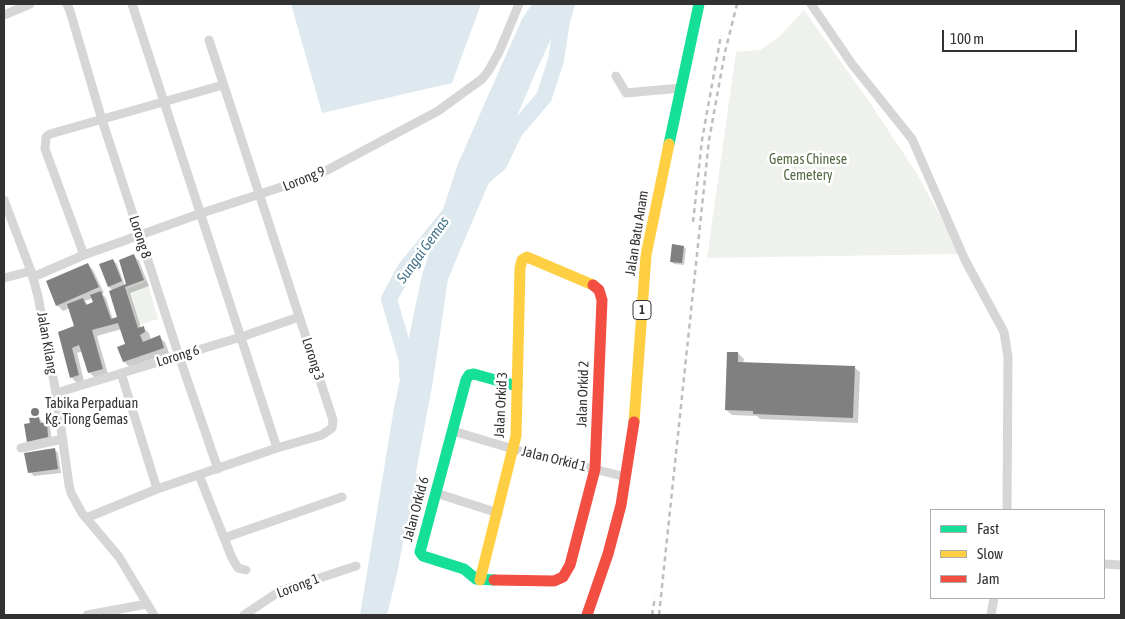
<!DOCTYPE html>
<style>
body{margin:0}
#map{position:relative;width:1125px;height:619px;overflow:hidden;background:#fff;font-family:"Asap Condensed",sans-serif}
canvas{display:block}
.frame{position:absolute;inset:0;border:5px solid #323232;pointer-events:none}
.legend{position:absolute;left:930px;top:509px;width:175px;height:90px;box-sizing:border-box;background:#fff;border:1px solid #adadad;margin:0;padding:6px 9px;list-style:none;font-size:15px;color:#323232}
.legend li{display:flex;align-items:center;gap:10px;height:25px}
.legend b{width:25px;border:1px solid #adadad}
.scale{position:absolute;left:942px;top:30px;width:135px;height:22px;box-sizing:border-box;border:2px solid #323232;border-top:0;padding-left:6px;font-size:15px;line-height:18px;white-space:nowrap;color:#323232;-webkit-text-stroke:4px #fff;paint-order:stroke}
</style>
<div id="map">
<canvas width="1125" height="619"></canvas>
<div class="frame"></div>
<ul class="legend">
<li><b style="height:6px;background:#16e098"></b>Fast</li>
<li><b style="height:6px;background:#ffcf43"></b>Slow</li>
<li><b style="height:6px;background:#f24e42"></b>Jam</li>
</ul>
<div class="scale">100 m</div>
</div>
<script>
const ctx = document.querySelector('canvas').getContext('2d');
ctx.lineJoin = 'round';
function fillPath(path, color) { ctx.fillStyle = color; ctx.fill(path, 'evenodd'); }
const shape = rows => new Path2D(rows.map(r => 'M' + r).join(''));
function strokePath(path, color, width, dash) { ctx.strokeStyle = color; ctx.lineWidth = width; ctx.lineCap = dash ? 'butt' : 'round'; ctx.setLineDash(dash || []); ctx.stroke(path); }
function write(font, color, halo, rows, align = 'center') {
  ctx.font = font + ' "Asap Condensed",sans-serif'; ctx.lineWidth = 5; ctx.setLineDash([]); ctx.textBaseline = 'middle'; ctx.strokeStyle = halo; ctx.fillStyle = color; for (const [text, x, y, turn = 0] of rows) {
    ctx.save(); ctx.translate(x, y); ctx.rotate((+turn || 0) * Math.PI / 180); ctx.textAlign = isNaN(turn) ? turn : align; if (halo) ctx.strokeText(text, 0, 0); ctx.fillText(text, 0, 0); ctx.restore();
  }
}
const green = shape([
 [804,10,868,100,916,172,961,254,707,258,736,52,760,50,779,37],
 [147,281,158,319,138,325,127,289]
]);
const water = shape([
 [291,4,481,4,452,83,322,113],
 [532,4,567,4,534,76,448,279,433,381,397,574,387,615,360,615,394,408,422,275,457,166,522,19]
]);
const shadow = shape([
 [683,247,686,249,684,265,674,264,671,261],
 [134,256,139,261,149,286,130,293,141,328,143,327,149,333,151,340,159,337,165,342,169,353,130,367,124,362,119,348,127,345,122,329,97,336,108,374,95,378,89,372,83,351,77,353,84,381,77,383,72,378,60,333,75,327,70,308,63,311,57,305,88,265,93,270,104,293,102,294,106,298,113,320,118,318,113,291,109,287,101,264,113,260,117,264,125,286,127,285],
 [93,298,94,303,88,305,85,301],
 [738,353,744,359,743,363,854,367,860,372,858,423,760,419,757,416,732,415,726,410],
 [39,418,43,423,46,423,50,427,52,441,32,445,28,441,31,424],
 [54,449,58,453,61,473,34,476,30,472]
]);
const river = shape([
 [479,181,499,164,515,131,544,97,556,60,562,21,567,4],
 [407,375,407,361,389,299,405,269,451,212],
 [403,530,410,505,411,479]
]);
const building = shape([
 [672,244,684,246,682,263,670,262],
 [134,254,144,280,125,287,138,328,144,326,145,332,140,335,143,342,160,335,164,348,123,362,117,347,125,344,118,323,92,330,103,369,88,373,79,345,72,348,79,375,70,378,58,332,74,326,67,304,83,298,86,305,93,302,90,295,101,291,111,319,117,317,109,291,126,284,119,260],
 [113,259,122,281,108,287,99,264],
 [88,263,99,287,56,306,46,281],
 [727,352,738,352,738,362,855,366,853,418,753,414,753,411,725,410],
 [39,417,40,423,47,422,48,437,27,442,24,424,30,423,29,418],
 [55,448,58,469,28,473,24,453]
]);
const street = shape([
 [67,4,70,11,102,120,140,236,179,356,218,469],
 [132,4,277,448],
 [811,4,852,64,912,139,965,260,1004,332,1008,357,1007,510],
 [4,15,30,4],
 [616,76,626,93,681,88],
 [4,200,31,271,38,296,56,393,69,485,71,493,82,513,119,557,154,615],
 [84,255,45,149,46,137,50,134,223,85],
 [33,277,84,255,199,214,318,175,438,111,482,79,489,70,499,52,519,4],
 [4,278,31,271],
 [121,373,157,489],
 [56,393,241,337,299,317],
 [453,431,513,449,626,477],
 [21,448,63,439],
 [199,475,232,558,238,568,246,570],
 [436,493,498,513],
 [86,518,157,489,277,448,322,435,332,428,333,420,209,40],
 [224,538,342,497],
 [1104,564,1121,565],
 [87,615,147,604],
 [244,615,280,591,356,566],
 [991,615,994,598]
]);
const fast = shape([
 [669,144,699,4],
 [494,580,476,579,464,569,423,556,420,552,466,380,469,375,474,374,517,386]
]);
const slow = shape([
 [634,422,646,255,669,144],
 [480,580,516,436,520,268,522,260,527,257,593,285]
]);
const jam = shape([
 [494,580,554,581,563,577,570,565,595,469,602,300,599,290,593,285],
 [587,615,608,554,621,505,634,422]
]);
const rail = shape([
 [693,222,702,140,721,35],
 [652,615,655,597],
 [659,615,709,140,725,52,737,4]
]);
const markers = [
 [35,412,5,"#7a7a7a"]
];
const shields = [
 [642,310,18]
];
const shieldNames = [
 ["1",642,310]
];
const parkNames = [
 ["Gemas Chinese",808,160],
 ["Cemetery",808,176]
];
const streetNames = [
 ["Lorong 9",304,179,-22],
 ["Jalan Batu Anam",637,233,-81],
 ["Lorong 8",140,237,72],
 ["Jalan Kilang",47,343,80],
 ["Lorong 6",178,356,-17],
 ["Lorong 3",313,359,72],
 ["Jalan Orkid 2",583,394,-88],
 ["Jalan Orkid 3",501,405,-87],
 ["Jalan Orkid 1",554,459,14],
 ["Jalan Orkid 6",416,509,-75],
 ["Lorong 1",298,586,-21]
];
const poiNames = [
 ["Tabika Perpaduan",45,404],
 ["Kg. Tiong Gemas",45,420]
];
const waterNames = [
 ["Sungai Gemas",423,250,-54]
];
fillPath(green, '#eff2ec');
fillPath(water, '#dde9ef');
fillPath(shadow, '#0003');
strokePath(river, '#dde9ef', 16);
fillPath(building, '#808080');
strokePath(street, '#d6d6d6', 9);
strokePath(fast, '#16e098', 11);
strokePath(slow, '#ffcf43', 11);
strokePath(jam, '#f24e42', 11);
strokePath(rail, '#bebebe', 2.5, [5, 4]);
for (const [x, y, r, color] of markers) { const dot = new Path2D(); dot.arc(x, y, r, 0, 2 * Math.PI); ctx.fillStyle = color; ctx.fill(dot); strokePath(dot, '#fff', 2); }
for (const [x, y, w] of shields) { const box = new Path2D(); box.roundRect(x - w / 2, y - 9.5, w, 19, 4); ctx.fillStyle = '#fff'; ctx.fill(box); strokePath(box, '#323232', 1); }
write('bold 12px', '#323232', null, shieldNames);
write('14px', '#566a43', '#fff', parkNames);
write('14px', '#323232', '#fff', streetNames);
write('14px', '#323232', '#fff', poiNames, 'left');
write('italic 15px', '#48748c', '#fff', waterNames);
</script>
